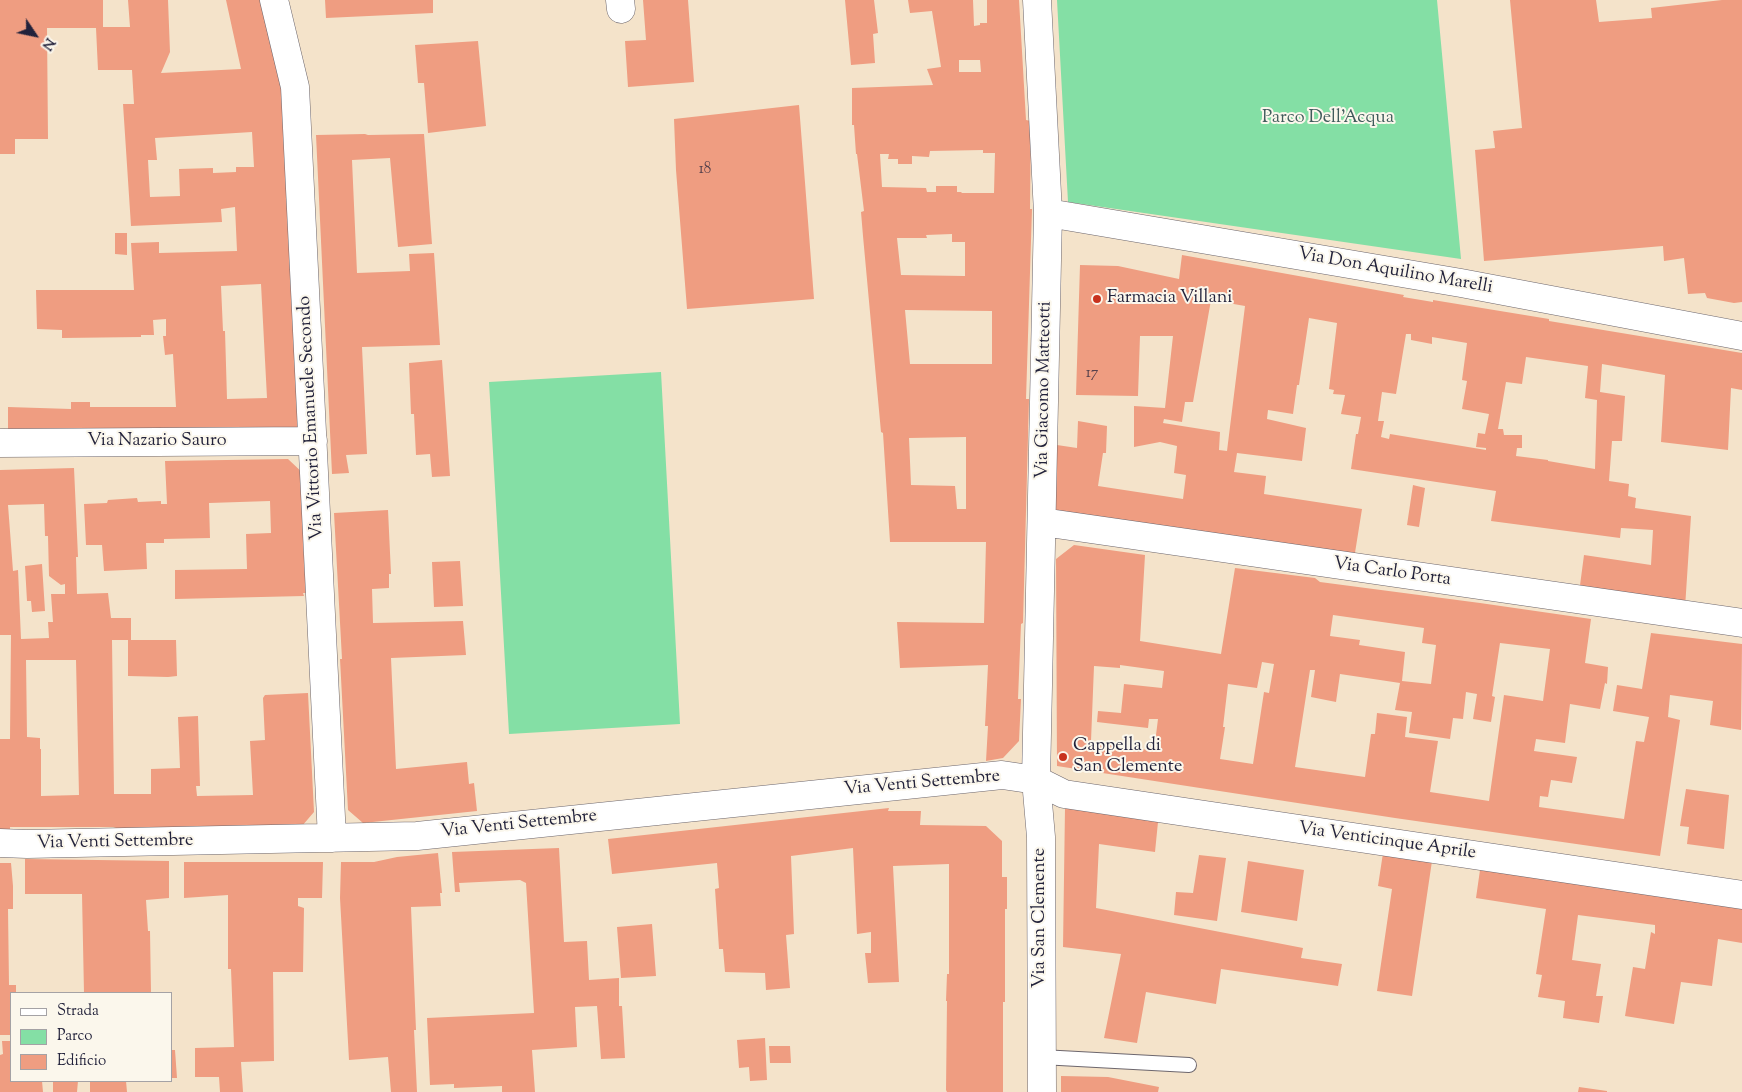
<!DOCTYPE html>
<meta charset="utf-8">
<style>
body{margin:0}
#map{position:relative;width:1742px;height:1092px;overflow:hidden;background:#f4e3ca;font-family:"Sorts Mill Goudy",serif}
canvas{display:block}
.legend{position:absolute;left:10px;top:992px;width:162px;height:90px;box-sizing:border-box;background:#fbf7ec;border:1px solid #a4a2a5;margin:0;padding:6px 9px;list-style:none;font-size:15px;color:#22223b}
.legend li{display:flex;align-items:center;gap:10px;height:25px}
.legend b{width:25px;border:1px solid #a4a2a5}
.north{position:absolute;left:10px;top:10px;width:50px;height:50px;-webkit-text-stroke:4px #fbf7ec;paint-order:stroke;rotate:124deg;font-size:14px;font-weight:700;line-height:20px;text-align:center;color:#22223b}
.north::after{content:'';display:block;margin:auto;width:18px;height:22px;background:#22223b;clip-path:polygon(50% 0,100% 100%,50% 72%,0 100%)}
</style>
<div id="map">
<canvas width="1742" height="1092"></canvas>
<ul class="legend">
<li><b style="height:6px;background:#fff"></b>Strada</li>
<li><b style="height:14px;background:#84dfa5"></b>Parco</li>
<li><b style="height:14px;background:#ef9d81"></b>Edificio</li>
</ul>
<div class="north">N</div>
</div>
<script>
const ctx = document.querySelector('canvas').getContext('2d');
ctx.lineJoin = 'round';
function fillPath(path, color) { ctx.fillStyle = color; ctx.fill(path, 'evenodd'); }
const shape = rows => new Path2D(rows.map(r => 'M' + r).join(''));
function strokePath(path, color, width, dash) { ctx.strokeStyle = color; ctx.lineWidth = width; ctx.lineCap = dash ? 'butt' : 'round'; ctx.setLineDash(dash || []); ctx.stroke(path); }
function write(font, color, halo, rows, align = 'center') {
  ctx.font = font + ' "Sorts Mill Goudy",serif'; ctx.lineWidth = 4; ctx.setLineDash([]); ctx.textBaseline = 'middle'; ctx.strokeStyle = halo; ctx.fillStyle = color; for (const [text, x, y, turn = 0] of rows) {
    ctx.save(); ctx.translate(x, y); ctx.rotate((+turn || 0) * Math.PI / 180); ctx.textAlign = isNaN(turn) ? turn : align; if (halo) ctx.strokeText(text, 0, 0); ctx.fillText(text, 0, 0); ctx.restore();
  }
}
const green = shape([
 [1057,0,1437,0,1461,259,1068,202],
 [661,372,680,724,509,734,489,382]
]);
const building = shape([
 [0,0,103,0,103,27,130,27,128,0,168,0,170,52,161,73,241,69,226,0,265,0,285,99,304,431,8,437,8,407,71,409,71,402,90,402,90,407,176,407,173,354,165,355,163,336,166,336,166,319,153,320,154,335,141,335,141,337,62,338,62,330,37,329,36,290,134,290,131,243,159,242,159,253,237,251,235,207,221,209,222,222,131,226,123,104,134,104,132,70,98,70,96,28,47,28,48,139,15,139,15,154,0,154],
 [252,132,254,167,236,167,236,172,213,173,213,168,179,169,180,196,150,197,148,160,157,160,155,138],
 [261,284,267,398,227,399,225,331,223,331,221,286],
 [325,0,433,0,433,13,326,18],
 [643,0,688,0,694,82,628,87,625,41,646,40],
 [845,0,874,0,878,33,873,34,875,63,851,65],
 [908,0,973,0,974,26,980,25,980,23,987,23,987,0,1019,0,1026,120,1031,121,1030,209,1032,209,1026,399,1029,399,1023,623,1021,624,1018,699,1021,699,1019,741,1003,758,986,761,988,726,985,726,988,665,900,668,897,622,984,623,986,542,890,542,883,433,881,432,863,236,861,212,864,211,857,154,856,154,854,125,852,125,852,88,933,85,927,69,941,67,932,11,910,13],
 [959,60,980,60,981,72,959,72],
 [983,150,983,153,995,153,994,193,961,193,962,192,957,192,957,186,936,186,936,192,927,192,926,188,882,187,880,154,889,154,888,159,898,159,898,164,912,164,912,156,929,157,930,151],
 [952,234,952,242,965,242,965,276,901,275,897,238,927,238,926,235],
 [905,310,992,311,992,364,910,364],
 [966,437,966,509,957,509,955,486,911,485,909,438],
 [1510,0,1596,0,1599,22,1652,18,1651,8,1722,0,1742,0,1742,302,1734,303,1707,298,1705,293,1688,294,1684,258,1664,261,1663,246,1484,261,1475,150,1495,148,1493,131,1522,128],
 [478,41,486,126,428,133,424,83,418,83,415,45],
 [799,105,814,299,687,309,676,170,674,119],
 [365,134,368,135,424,134,432,244,398,247,390,158,352,160,357,273,410,271,409,254,434,253,440,345,362,347,367,454,346,455,349,473,332,474,316,135],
 [115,233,127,233,127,255,115,254],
 [1182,255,1404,295,1403,297,1433,302,1433,300,1549,319,1549,321,1742,353,1742,390,1731,388,1728,450,1661,442,1665,375,1602,364,1600,392,1625,396,1622,441,1612,441,1609,481,1629,484,1628,496,1636,498,1635,508,1691,516,1685,608,1579,593,1584,555,1651,565,1653,530,1621,528,1620,538,1491,521,1496,491,1351,469,1356,434,1358,434,1361,417,1341,414,1345,395,1333,394,1334,390,1329,389,1337,323,1309,318,1299,385,1297,385,1293,414,1268,410,1267,419,1306,428,1302,461,1237,453,1234,472,1266,476,1264,494,1362,509,1354,559,1055,517,1057,445,1077,448,1078,421,1107,426,1106,453,1103,453,1098,486,1183,499,1186,475,1174,473,1177,446,1160,442,1134,447,1134,406,1165,408,1173,336,1140,336,1138,396,1076,395,1080,265,1118,266,1179,279],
 [1211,300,1245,306,1227,451,1219,450,1220,432,1163,423,1164,419,1182,422,1185,402,1193,402],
 [1406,334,1411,334,1411,340,1432,344,1432,337,1467,343,1462,380,1467,381,1462,409,1489,414,1485,434,1478,433,1476,447,1486,448,1486,450,1390,434,1389,439,1381,437,1384,421,1378,421,1382,392,1396,394],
 [1526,357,1588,366,1585,398,1597,400,1595,469,1548,461,1548,460,1516,456,1517,448,1522,448,1522,435,1504,435,1503,429,1498,429,1506,382,1522,384],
 [442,360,450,476,432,477,430,454,416,455,414,414,411,414,409,363],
 [288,459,306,476,309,538,303,538,306,593,303,593,304,596,175,599,175,570,247,569,246,534,271,533,270,501,209,503,210,538,164,539,164,543,146,543,147,569,104,571,102,545,86,545,84,504,107,503,108,500,137,498,138,502,161,501,161,504,167,504,165,461],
 [74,468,78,557,76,557,77,594,108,593,111,618,131,618,131,640,176,640,177,676,168,677,128,676,128,640,112,640,114,794,151,794,151,769,180,768,178,717,198,716,200,786,196,786,197,796,253,795,250,741,265,740,263,698,265,695,308,693,314,812,302,826,116,832,116,828,113,827,10,827,10,829,0,829,0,739,10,739,11,635,0,635,0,470],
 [44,504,45,536,48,536,49,576,61,585,65,584,65,594,51,594,53,622,48,622,49,638,21,639,18,570,13,571,8,505],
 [26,660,76,660,79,795,41,796,41,749,40,749,40,738,27,737],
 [1413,485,1425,488,1419,527,1407,525],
 [388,510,391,574,389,574,389,588,372,589,373,623,463,621,466,655,391,658,396,769,467,762,469,784,474,783,477,811,363,823,348,810,340,659,342,659,334,513],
 [1074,545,1145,555,1140,641,1221,654,1235,568,1315,578,1320,582,1480,603,1591,619,1585,663,1608,667,1607,684,1605,683,1600,709,1570,704,1565,743,1536,739,1534,751,1577,757,1572,783,1551,780,1548,797,1540,796,1539,807,1624,819,1636,741,1644,742,1649,717,1613,711,1617,685,1642,689,1651,633,1742,644,1741,730,1710,725,1713,701,1670,695,1668,717,1680,720,1660,856,1395,818,1057,766,1056,559],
 [1333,615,1424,628,1422,643,1436,645,1431,684,1402,681,1405,652,1359,645,1360,640,1330,636],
 [1500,643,1550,649,1543,701,1504,695,1489,801,1430,792,1438,741,1405,737,1407,717,1377,713,1375,734,1371,734,1365,777,1295,767,1310,670,1315,670,1311,697,1336,702,1340,674,1400,683,1395,710,1412,712,1409,733,1450,739,1453,718,1463,719,1466,692,1477,694,1473,719,1491,722,1495,697,1492,696],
 [1262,662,1274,664,1269,693,1264,692,1253,764,1220,759,1225,727,1223,727,1228,684,1257,688],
 [1120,665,1164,671,1162,688,1124,684,1121,713,1098,711,1097,722,1148,728,1149,719,1158,719,1154,751,1091,741,1094,666,1120,668],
 [460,561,463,606,434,607,432,562],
 [42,564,45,611,32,612,31,601,27,601,25,566],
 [1686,789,1729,795,1724,849,1687,844,1689,827,1680,826],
 [889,808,888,811,921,811,920,825,986,826,1002,841,1002,877,1007,877,1007,909,1005,909,1005,1002,1003,1002,1003,1092,947,1092,946,1090,947,1001,946,1001,947,974,949,974,949,864,893,866,899,982,868,983,865,953,871,953,871,932,857,934,853,848,791,856,794,934,786,935,790,988,766,990,765,973,725,972,723,949,719,949,715,889,719,888,717,863,612,874,608,839],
 [1065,808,1158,822,1155,852,1099,844,1096,908,1303,948,1301,958,1342,964,1338,986,1221,969,1216,1004,1146,992,1137,1043,1104,1038,1121,954,1063,947],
 [559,848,564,942,587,941,589,980,619,978,619,1006,622,1006,625,1058,601,1059,597,1006,575,1007,577,1047,532,1050,535,1092,502,1092,502,1086,454,1088,454,1084,430,1085,427,1018,534,1013,526,883,520,880,459,883,460,892,455,892,452,852],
 [438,853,442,893,440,893,441,906,411,907,416,1030,414,1030,417,1092,391,1092,388,1057,349,1060,340,898,341,862,374,862,397,857],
 [1383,853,1432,861,1412,996,1377,991,1392,889,1378,886],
 [1199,855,1226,858,1217,921,1174,915,1176,892,1193,893],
 [25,859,169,861,169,898,146,900,148,931,150,931,151,993,84,993,82,894,25,894],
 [1248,861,1304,870,1297,921,1241,912],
 [184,862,323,862,322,898,298,898,298,906,304,908,303,972,273,972,274,1061,241,1062,243,1092,220,1092,219,1077,195,1077,195,1048,234,1047,231,969,228,969,228,895,184,898],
 [0,863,11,863,13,886,13,909,8,909,9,985,16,985,16,993,11,993,11,1035,0,1035],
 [1480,870,1742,905,1742,943,1718,939,1712,986,1681,982,1674,1024,1625,1016,1633,967,1645,969,1651,932,1655,934,1655,925,1578,915,1572,960,1601,964,1596,996,1603,996,1599,1023,1563,1018,1565,1001,1538,997,1542,975,1536,974,1546,909,1476,898],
 [652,924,656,976,621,978,617,927],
 [765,1038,767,1080,750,1081,749,1067,739,1068,737,1040],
 [2,1041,11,1041,11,1081,42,1081,43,1092,0,1092,0,1055,3,1054],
 [769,1046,790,1046,791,1063,770,1063],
 [171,1050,175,1050,177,1078,171,1078],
 [1061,1076,1108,1077,1159,1087,1158,1092,1061,1092],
 [53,1081,78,1081,77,1092,53,1092],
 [90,1081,126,1081,127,1092,90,1092],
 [1579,1087,1607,1091,1607,1092,1578,1092]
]);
const lane = shape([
 [1041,1057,1189,1065]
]);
const street = shape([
 [274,0,295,87,332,838],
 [620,0,621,9],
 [1037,0,1048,213,1036,780,1041,837,1042,1092],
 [1048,213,1461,283,1742,336],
 [0,443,313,441],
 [1042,522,1742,623],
 [0,843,27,844,417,836,1002,775,1036,780,1064,794,1742,895]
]);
const markers = [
 [1097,299,5,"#c8321e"],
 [1063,757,5,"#c8321e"]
];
const numberNames = [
 ["18",705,170],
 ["17",1092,374]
];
const parkNames = [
 ["Parco Dell’Acqua",1328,119]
];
const streetNames = [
 ["Via Don Aquilino Marelli",1395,272,10],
 ["Via Giacomo Matteotti",1045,390,-89],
 ["Via Vittorio Emanuele Secondo",312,418,-93],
 ["Via Nazario Sauro",157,442],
 ["Via Carlo Porta",1392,573,8],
 ["Via Venti Settembre",922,784,-5],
 ["Via Venti Settembre",519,825,-6],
 ["Via Venticinque Aprile",1387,842,8],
 ["Via Venti Settembre",115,843,-1],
 ["Via San Clemente",1041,918,-90]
];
const poiNames = [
 ["Farmacia Villani",1107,299],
 ["Cappella di",1073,747],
 ["San Clemente",1073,768]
];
fillPath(green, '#84dfa5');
fillPath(building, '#ef9d81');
strokePath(lane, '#6c666d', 16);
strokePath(street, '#6c666d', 29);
strokePath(lane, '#fff', 14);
strokePath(street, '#fff', 28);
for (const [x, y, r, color] of markers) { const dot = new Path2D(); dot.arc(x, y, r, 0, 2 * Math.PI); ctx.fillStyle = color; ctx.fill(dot); strokePath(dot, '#fbf7ec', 2); }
write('15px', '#55414c', null, numberNames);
write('18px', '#3f5b5b', '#fbf7ec', parkNames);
write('18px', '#22223b', '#fbf7ec', streetNames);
write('18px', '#22223b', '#fbf7ec', poiNames, 'left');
</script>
